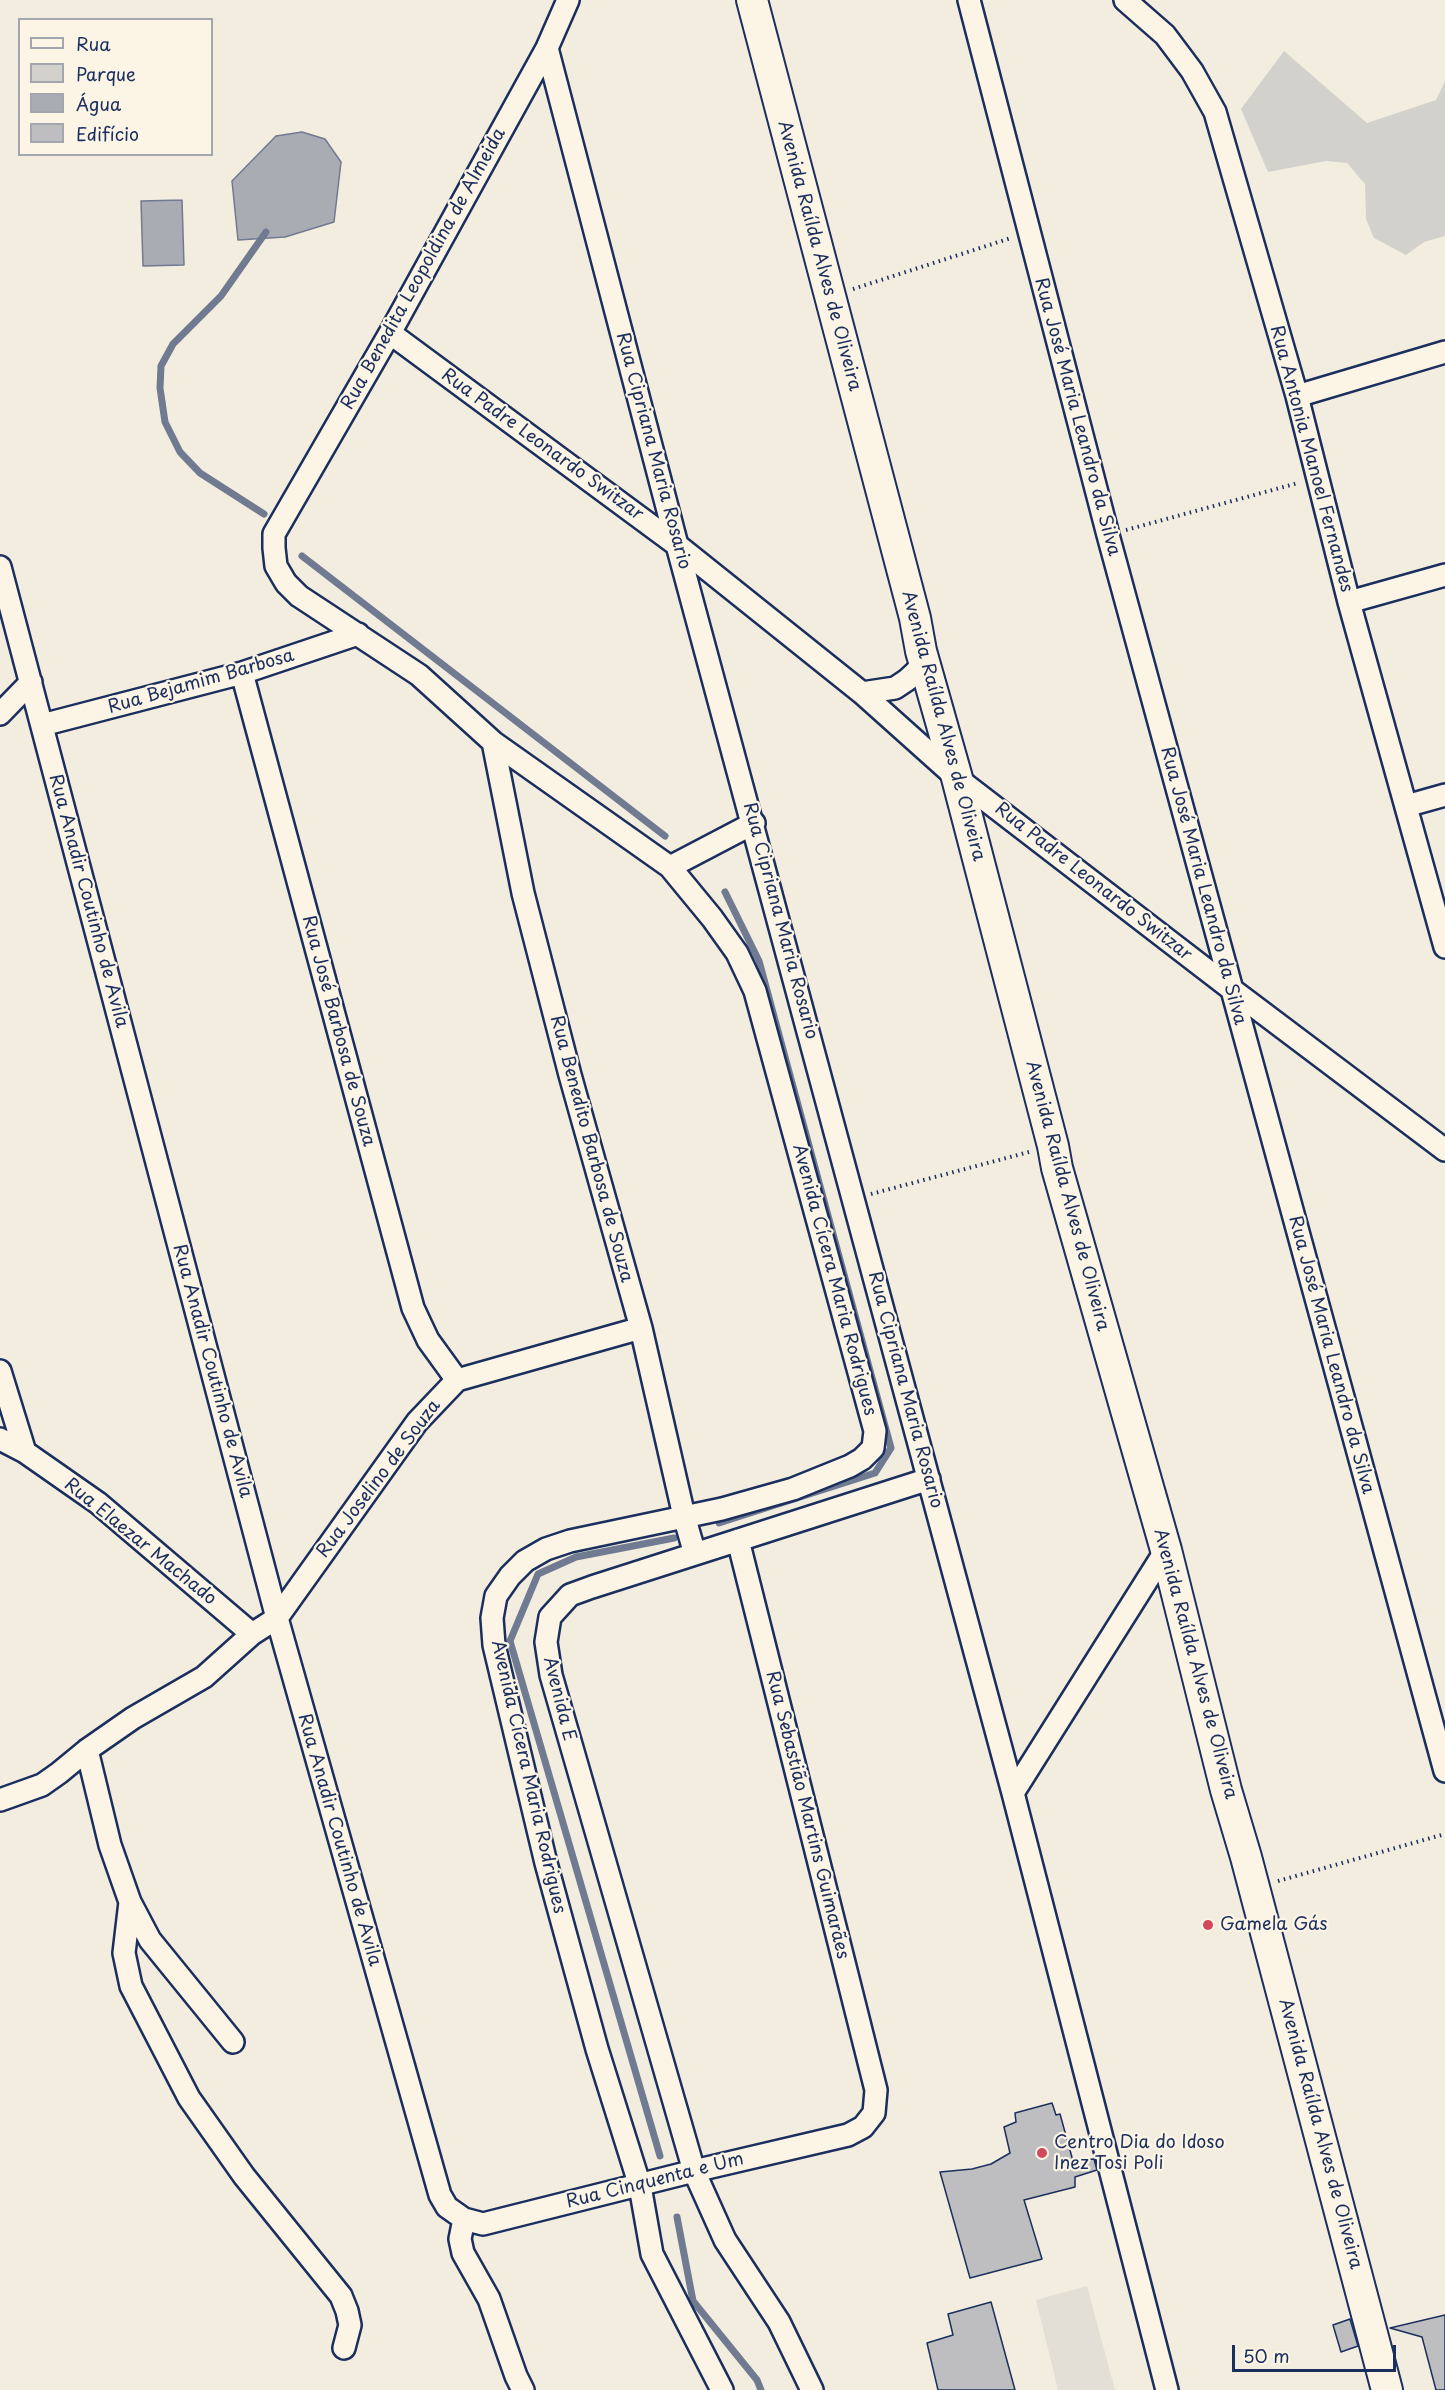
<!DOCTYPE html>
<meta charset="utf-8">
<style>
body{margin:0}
#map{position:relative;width:1445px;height:2390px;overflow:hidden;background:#f3ede0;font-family:"Playpen Sans",sans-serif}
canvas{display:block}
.legend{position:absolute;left:18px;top:18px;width:195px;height:138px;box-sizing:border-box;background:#fcf5e5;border:2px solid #a2a6af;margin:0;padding:8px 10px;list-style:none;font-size:18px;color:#1b2f5e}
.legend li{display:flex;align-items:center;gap:12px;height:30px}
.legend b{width:30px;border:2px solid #a2a6af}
.scale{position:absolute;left:1232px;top:2345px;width:164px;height:27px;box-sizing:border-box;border:3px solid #1b2f5e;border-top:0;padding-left:8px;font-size:18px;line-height:21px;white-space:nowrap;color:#1b2f5e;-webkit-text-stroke:4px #fcf5e5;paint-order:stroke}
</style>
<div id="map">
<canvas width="1445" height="2390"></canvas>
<ul class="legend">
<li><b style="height:8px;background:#fcf5e5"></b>Rua</li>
<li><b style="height:16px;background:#d3d1cc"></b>Parque</li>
<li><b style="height:16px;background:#a9acb3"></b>Água</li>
<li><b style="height:16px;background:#bebec0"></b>Edifício</li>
</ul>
<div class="scale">50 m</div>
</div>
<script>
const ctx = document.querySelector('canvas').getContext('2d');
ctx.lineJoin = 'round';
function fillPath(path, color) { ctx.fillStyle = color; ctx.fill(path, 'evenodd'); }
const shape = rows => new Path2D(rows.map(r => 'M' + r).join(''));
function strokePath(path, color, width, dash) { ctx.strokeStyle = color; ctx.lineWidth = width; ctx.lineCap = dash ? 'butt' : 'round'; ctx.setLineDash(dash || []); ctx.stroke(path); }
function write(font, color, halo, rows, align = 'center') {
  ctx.font = font + ' "Playpen Sans",sans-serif'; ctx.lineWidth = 4.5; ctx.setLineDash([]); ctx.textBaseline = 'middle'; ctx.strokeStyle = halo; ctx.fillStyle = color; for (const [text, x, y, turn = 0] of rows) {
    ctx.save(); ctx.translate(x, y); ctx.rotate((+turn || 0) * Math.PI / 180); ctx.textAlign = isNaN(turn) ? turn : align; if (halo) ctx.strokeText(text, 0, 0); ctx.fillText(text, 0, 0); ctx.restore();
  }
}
const built = shape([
 [1087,2286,1115,2390,1058,2390,1036,2300]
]);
const green = shape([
 [1284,51,1367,123,1436,100,1445,81,1445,236,1424,242,1406,255,1374,238,1366,219,1365,184,1347,163,1326,161,1268,172,1241,109]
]);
const water = shape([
 [302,132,325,139,341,162,334,222,285,237,238,240,232,181,276,136,302,132],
 [182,200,184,265,143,266,141,201,182,200]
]);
const stream = shape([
 [264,514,200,473,180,452,165,422,160,388,161,366,173,344,221,296,266,232],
 [302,556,665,836],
 [719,1523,875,1473,891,1448,759,961,725,892],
 [660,2156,510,1641,538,1574,576,1557,674,1538],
 [677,2217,693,2301,757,2380,761,2390]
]);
const building = shape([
 [1052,2103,1056,2115,1060,2114,1073,2161,1094,2159,1097,2170,1075,2177,1075,2187,1024,2200,1042,2259,970,2278,940,2172,972,2169,991,2164,1010,2153,1004,2127,1016,2122,1015,2113,1052,2103],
 [991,2302,1015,2390,938,2390,927,2343,953,2335,948,2314,991,2302],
 [1445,2315,1445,2390,1436,2390,1422,2337,1390,2328,1445,2315],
 [1350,2319,1358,2346,1341,2352,1333,2325,1350,2319]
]);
const path = shape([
 [853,289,1011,238],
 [1126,530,1298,483],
 [871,1194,1029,1152],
 [1278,1881,1445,1834]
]);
const street = shape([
 [568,0,547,48,390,333,274,534,274,548,276,566,286,583,299,596,419,675,493,742,670,867,712,918,737,953,755,991,875,1431,873,1448,862,1459,850,1466,793,1489,722,1509,570,1541,546,1549,525,1561,510,1576,496,1596,492,1618,494,1645,546,1863,597,2049,640,2186,652,2254,722,2390],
 [969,0,1108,535,1445,1771],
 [1125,0,1165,35,1192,71,1215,112,1297,396,1349,602,1445,947],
 [547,48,677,545,1013,1793,1167,2390],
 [390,333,677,545,862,693,957,778,1230,988,1445,1150],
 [1297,396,1445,352],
 [0,567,277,1618,440,2195,447,2207,464,2219,483,2224,694,2171,848,2135,863,2127,874,2113,876,2090,738,1540],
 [1349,602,1445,575],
 [242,673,413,1308,428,1340,457,1380],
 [862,693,895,688,907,680,920,668,921,651],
 [0,714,31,682],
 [42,725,242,673,358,634],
 [493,742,523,893,570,1075,641,1328,684,1516,695,1554],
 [1406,806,1445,795],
 [670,867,754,823],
 [0,1371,25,1452],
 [0,1439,25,1452,98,1503,252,1634,277,1618,417,1422,457,1380,641,1328],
 [87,1750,110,1845,130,1902,150,1940,233,2042],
 [1013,1793,1166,1550],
 [0,1800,42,1785,59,1773,87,1750,133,1718,204,1677,252,1634],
 [130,1902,124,1953,131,1986,189,2098,244,2176,341,2296,347,2311,350,2325,344,2348],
 [464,2219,460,2239,463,2253,489,2299,516,2376,523,2390],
 [812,2390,779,2322,725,2240,694,2171,551,1675,546,1642,550,1617,570,1595,592,1587,929,1479]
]);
const secondary = shape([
 [752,0,915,618,921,651,957,778,1053,1146,1057,1168,1166,1550,1226,1790,1246,1857,1387,2390]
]);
const markers = [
 [1208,1925,6,"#d1495b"],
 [1042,2153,6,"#d1495b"]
];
const streetNames = [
 ["Avenida Raílda Alves de Oliveira",819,256,75],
 ["Rua Benedita Leopoldina de Almeida",424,269,-61],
 ["Rua José Maria Leandro da Silva",1077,417,75],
 ["Rua Padre Leonardo Switzar",542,445,36],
 ["Rua Cipriana Maria Rosario",653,451,75],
 ["Rua Antonia Manoel Fernandes",1311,459,75],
 ["Rua Bejamim Barbosa",201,682,-16],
 ["Avenida Raílda Alves de Oliveira",943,726,75],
 ["Rua Padre Leonardo Switzar",1093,882,38],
 ["Rua José Maria Leandro da Silva",1203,886,75],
 ["Rua Anadir Coutinho de Avila",88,901,75],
 ["Rua Cipriana Maria Rosario",780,921,75],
 ["Rua José Barbosa de Souza",338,1031,75],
 ["Rua Benedito Barbosa de Souza",591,1149,75],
 ["Avenida Raílda Alves de Oliveira",1067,1196,75],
 ["Avenida Cícera Maria Rodrigues",834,1280,75],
 ["Rua José Maria Leandro da Silva",1331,1355,75],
 ["Rua Anadir Coutinho de Avila",212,1371,75],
 ["Rua Cipriana Maria Rosario",905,1390,75],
 ["Rua Joselino de Souza",379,1479,-53],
 ["Rua Elaezar Machado",140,1542,39],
 ["Avenida Raílda Alves de Oliveira",1195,1664,75],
 ["Avenida E",559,1699,76],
 ["Avenida Cícera Maria Rodrigues",528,1777,77],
 ["Rua Sebastião Martins Guimarães",807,1815,76],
 ["Rua Anadir Coutinho de Avila",339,1840,74],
 ["Avenida Raílda Alves de Oliveira",1320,2134,75],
 ["Rua Cinquenta e Um",655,2181,-14]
];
const poiNames = [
 ["Gamela Gás",1220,1925],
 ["Centro Dia do Idoso",1054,2143],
 ["Inez Tosi Poli",1054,2164]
];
fillPath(built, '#e3dfd6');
fillPath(green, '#d3d1cc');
fillPath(water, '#a9acb3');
strokePath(water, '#707a91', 1.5);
strokePath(stream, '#707a91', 7);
fillPath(building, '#bebec0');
strokePath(building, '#1b2f5e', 1.5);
strokePath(street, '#1b2f5e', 26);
strokePath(secondary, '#1b2f5e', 34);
strokePath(path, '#1b2f5e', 4, [1.5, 4.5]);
strokePath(street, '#fcf5e5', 21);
strokePath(secondary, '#fcf5e5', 30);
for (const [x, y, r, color] of markers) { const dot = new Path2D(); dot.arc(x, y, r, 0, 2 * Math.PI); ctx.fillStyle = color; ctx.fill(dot); strokePath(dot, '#fcf5e5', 2); }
write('18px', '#1b2f5e', '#fcf5e5', streetNames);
write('18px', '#1b2f5e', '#fcf5e5', poiNames, 'left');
</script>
